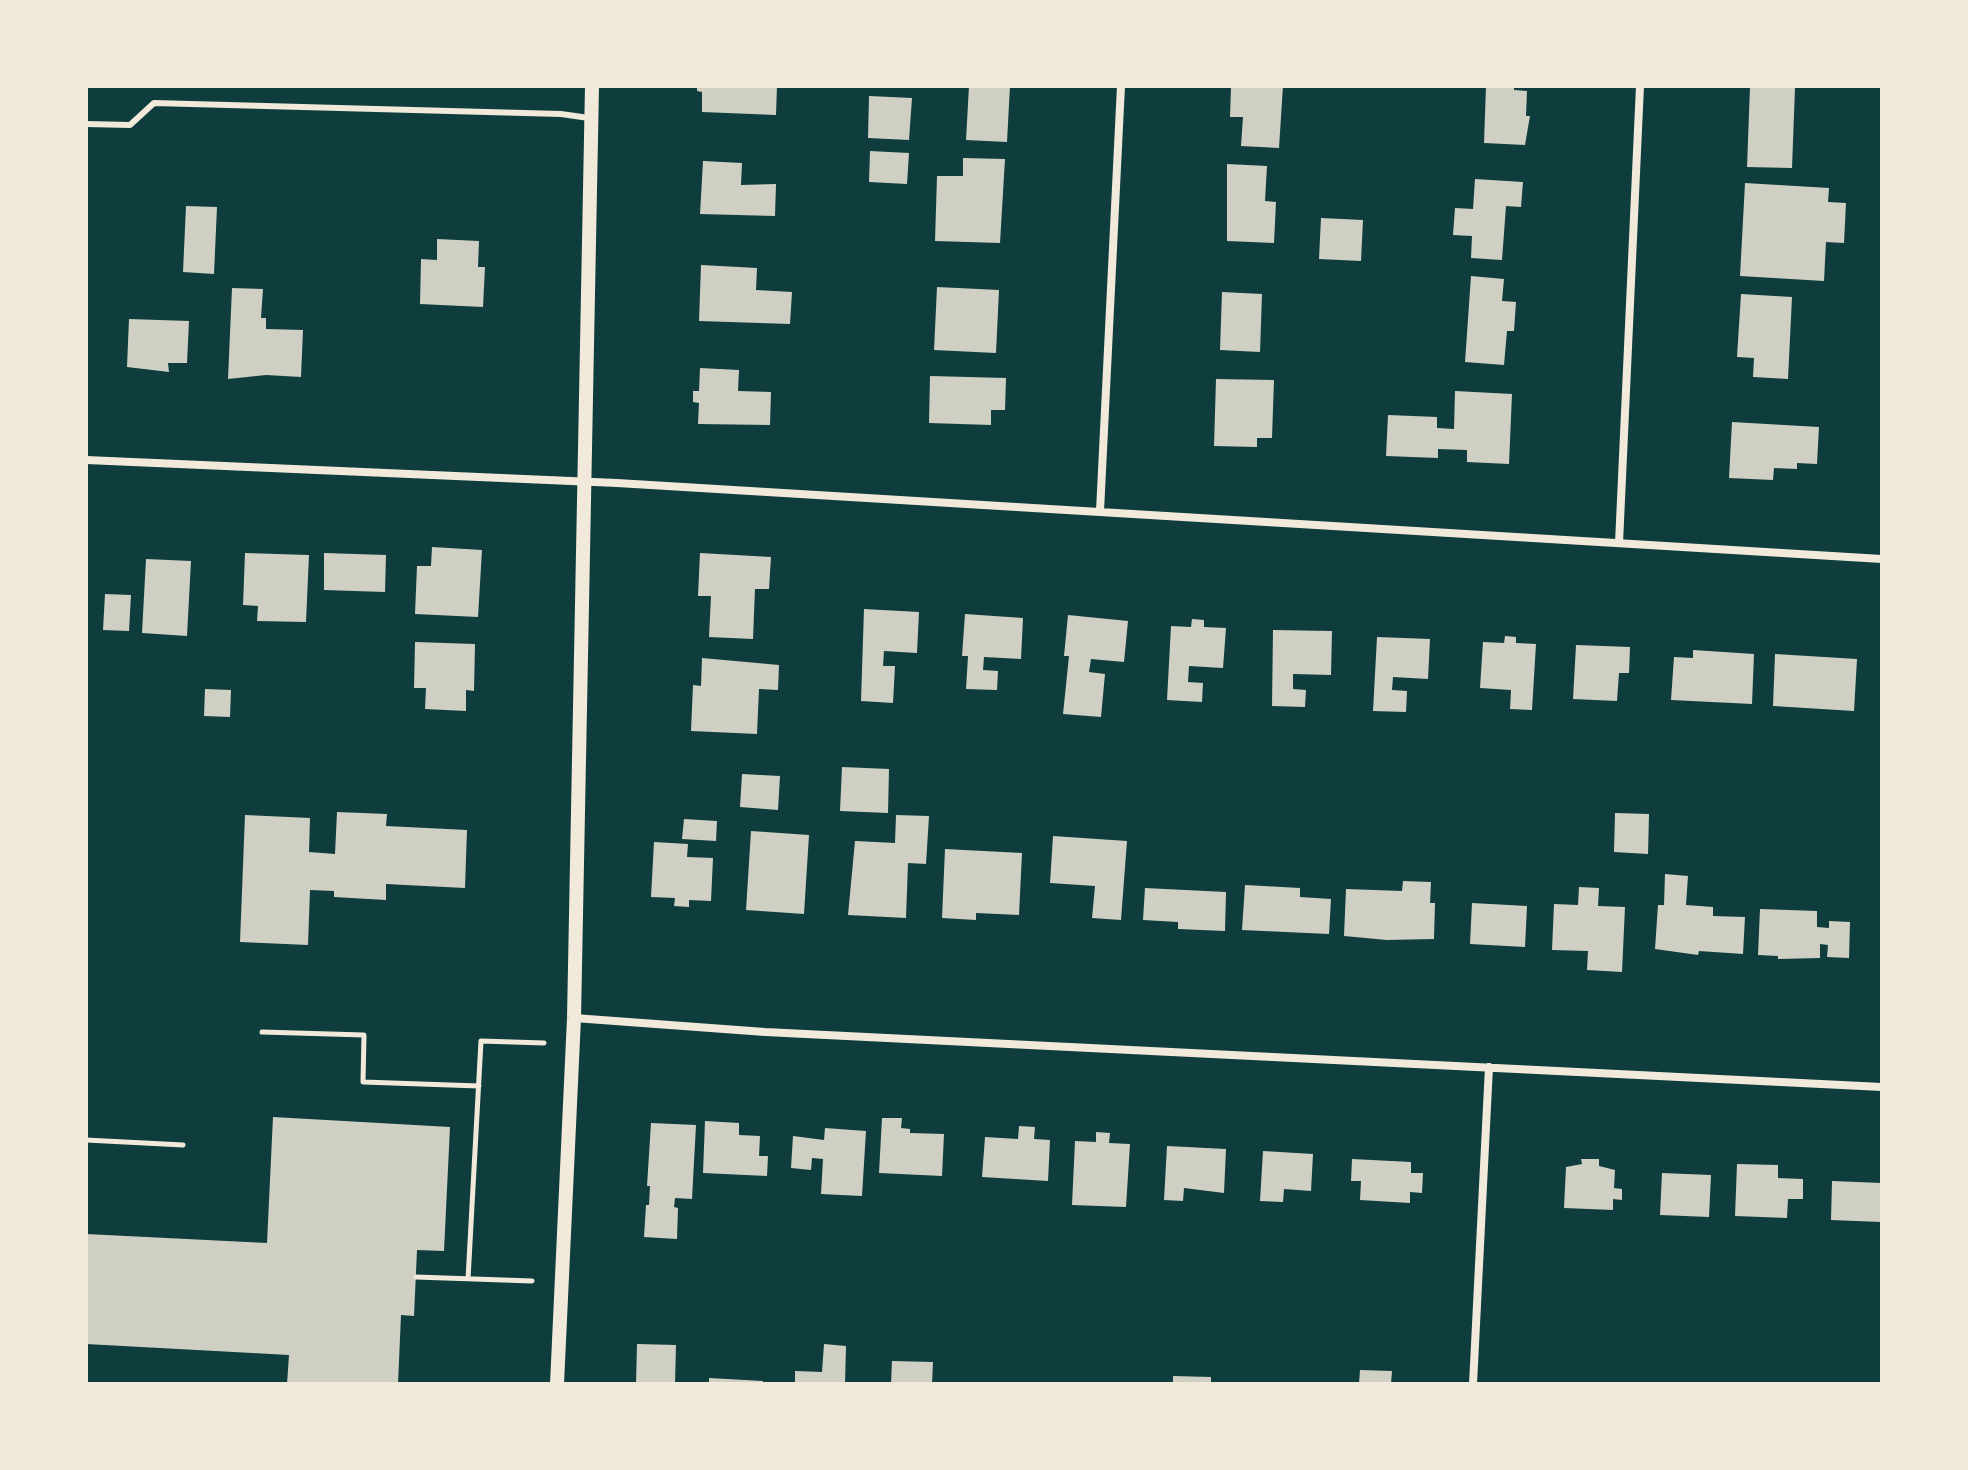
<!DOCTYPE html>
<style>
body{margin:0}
#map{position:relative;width:1968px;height:1470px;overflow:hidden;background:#0f3d3e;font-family:"Sofia Sans Condensed",sans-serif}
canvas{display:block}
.frame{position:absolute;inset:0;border:88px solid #f1e9da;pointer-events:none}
</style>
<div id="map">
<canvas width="1968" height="1470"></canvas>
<div class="frame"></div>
</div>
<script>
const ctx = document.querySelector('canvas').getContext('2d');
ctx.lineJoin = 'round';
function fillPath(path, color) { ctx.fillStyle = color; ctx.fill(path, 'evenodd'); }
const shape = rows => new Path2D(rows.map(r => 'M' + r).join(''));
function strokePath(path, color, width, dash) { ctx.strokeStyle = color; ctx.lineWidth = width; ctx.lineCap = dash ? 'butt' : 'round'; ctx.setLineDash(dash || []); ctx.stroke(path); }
const building = shape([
 [697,86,777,86,776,115,702,112,702,92,697,91],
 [969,86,1010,86,1007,142,966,140],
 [1231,86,1283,86,1279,148,1241,146,1243,117,1230,117],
 [1486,86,1514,86,1514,90,1527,91,1526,116,1530,116,1525,145,1484,143],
 [1750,87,1795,88,1792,168,1747,167],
 [869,96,912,98,909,140,868,138],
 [870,151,909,153,907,184,869,182],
 [963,158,1005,159,1000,243,935,241,937,176,963,176],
 [703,161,742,163,741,185,776,184,775,216,700,214],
 [1227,164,1267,166,1265,201,1276,202,1274,243,1227,241],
 [1475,179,1523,182,1521,207,1506,206,1502,260,1471,258,1472,236,1453,235,1455,208,1473,209],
 [1745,183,1829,188,1828,202,1846,203,1844,243,1826,242,1824,281,1740,276],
 [186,206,217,207,214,274,183,272],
 [1321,218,1363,220,1361,261,1319,259],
 [437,239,479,241,478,267,485,267,483,307,420,304,421,259,437,260],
 [701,265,757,268,756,290,792,292,790,324,699,321],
 [1471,276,1504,279,1502,301,1516,302,1514,331,1507,331,1504,365,1465,362],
 [937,287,999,290,996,353,934,350],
 [232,288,263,289,261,318,266,318,266,329,303,330,301,377,266,375,228,379],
 [1222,292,1262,294,1260,352,1220,350],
 [1741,294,1792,297,1788,379,1753,377,1754,358,1737,357],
 [129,319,189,321,187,363,168,363,169,372,127,367],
 [700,368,739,370,738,391,771,392,770,425,698,424,699,403,693,402,693,391,699,391],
 [930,376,1006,378,1005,410,991,410,991,425,929,423],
 [1216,379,1274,380,1272,438,1257,438,1257,447,1214,446],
 [1455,391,1512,394,1509,464,1467,462,1467,450,1438,449,1438,458,1386,456,1388,415,1437,417,1437,428,1454,429],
 [1732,422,1819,427,1817,464,1797,463,1797,469,1774,468,1773,480,1729,478],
 [432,547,482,550,478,617,415,614,417,566,431,566],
 [245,553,309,555,306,622,257,621,258,606,243,605],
 [324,553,386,555,385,592,324,590],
 [700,553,771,557,769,589,755,589,753,639,709,637,711,596,698,596],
 [146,559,191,561,187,636,142,633],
 [105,594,131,595,129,631,103,630],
 [864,609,919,612,917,653,884,651,883,666,895,666,893,703,861,701],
 [965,614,1023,618,1021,659,984,657,983,670,998,671,997,690,966,689,968,656,962,656],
 [1068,615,1128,621,1124,662,1091,659,1089,672,1105,674,1101,717,1063,714,1069,656,1064,656],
 [1192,619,1204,620,1204,627,1226,628,1223,668,1189,666,1188,682,1203,683,1202,702,1167,700,1171,626,1191,627],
 [1273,630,1332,631,1331,675,1293,674,1293,689,1306,690,1305,707,1272,706],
 [1505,636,1516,637,1516,643,1536,644,1532,710,1510,709,1511,690,1480,688,1483,642,1504,643],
 [1377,637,1430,639,1428,679,1393,677,1392,690,1407,691,1406,712,1373,711],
 [415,642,475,644,474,691,466,690,466,711,425,709,426,688,414,688],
 [1576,645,1630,647,1629,673,1619,673,1617,701,1573,699],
 [1693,650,1754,654,1752,704,1671,700,1674,657,1693,658],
 [1775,654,1857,659,1854,711,1773,706],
 [702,658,779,665,778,690,759,689,757,734,691,731,693,685,701,686],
 [205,689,231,690,230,717,204,716],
 [842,767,889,769,888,813,840,811],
 [742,774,780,776,778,810,740,807],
 [337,812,387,814,386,826,467,830,465,888,386,884,386,900,334,897,334,891,310,890,308,945,240,942,245,815,310,818,309,852,335,854],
 [1615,813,1649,814,1648,854,1614,852],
 [896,815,929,816,926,864,908,863,906,918,848,915,855,841,895,843],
 [684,819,717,821,716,841,682,839],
 [751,831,809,835,804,914,746,910],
 [1053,836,1127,841,1121,920,1092,918,1095,886,1050,883],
 [654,842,688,844,687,857,713,858,711,901,689,900,689,907,674,906,675,898,651,897],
 [945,849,1022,853,1019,915,976,913,976,920,942,918],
 [1665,874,1688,876,1686,905,1713,907,1713,916,1745,917,1743,954,1699,951,1698,955,1655,949,1658,905,1664,905],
 [1403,881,1431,882,1430,903,1435,903,1434,939,1387,940,1344,936,1346,889,1402,891],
 [1245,885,1300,888,1300,897,1331,899,1329,934,1242,930],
 [1579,887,1599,888,1598,906,1625,907,1622,972,1587,970,1588,951,1552,950,1554,904,1578,905],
 [1145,888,1226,892,1225,931,1178,929,1178,922,1143,920],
 [1472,903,1527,906,1525,947,1470,944],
 [1760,909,1817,911,1817,927,1829,928,1829,921,1850,922,1849,958,1827,957,1828,945,1820,944,1820,958,1778,959,1778,956,1758,955],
 [273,1117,450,1127,444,1251,417,1250,414,1316,401,1315,398,1384,287,1384,289,1355,86,1344,86,1234,267,1243],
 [882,1118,902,1118,901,1128,910,1129,910,1133,944,1134,942,1176,879,1173],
 [705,1121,739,1123,739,1135,760,1136,759,1156,768,1156,767,1176,703,1173],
 [651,1123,696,1125,692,1199,675,1198,674,1207,678,1208,677,1239,644,1237,646,1205,649,1205,650,1186,647,1186],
 [1019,1126,1035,1127,1034,1139,1050,1140,1048,1181,982,1177,985,1137,1018,1139],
 [825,1128,866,1131,862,1196,821,1194,823,1159,812,1158,811,1170,791,1168,793,1136,824,1140],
 [1096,1132,1110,1133,1109,1143,1130,1144,1126,1207,1072,1205,1075,1141,1096,1142],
 [1167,1146,1226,1149,1224,1193,1184,1188,1183,1201,1164,1200],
 [1263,1151,1313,1154,1311,1191,1284,1189,1283,1202,1260,1201],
 [1352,1159,1411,1162,1411,1173,1423,1173,1422,1193,1410,1192,1410,1203,1360,1200,1361,1181,1351,1181],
 [1581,1159,1599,1159,1599,1166,1615,1170,1614,1188,1622,1189,1622,1200,1613,1199,1613,1210,1564,1208,1566,1167,1582,1164],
 [1737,1164,1778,1165,1778,1178,1803,1179,1803,1199,1788,1199,1787,1218,1735,1216],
 [1662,1173,1711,1175,1709,1217,1660,1215],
 [1832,1181,1882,1183,1881,1222,1831,1220],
 [637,1344,676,1345,675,1384,636,1384],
 [824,1344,846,1346,845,1384,795,1384,795,1371,822,1372],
 [892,1361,933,1362,932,1384,891,1384],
 [1360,1370,1392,1371,1391,1384,1359,1384],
 [1173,1376,1211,1377,1211,1384,1173,1384],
 [709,1378,763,1381,763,1384,709,1384]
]);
const path = shape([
 [262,1032,364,1035,363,1082,479,1086],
 [86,1140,183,1145],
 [416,1277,532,1281],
 [468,1279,481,1041,544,1043]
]);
const service = shape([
 [86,124,130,125,154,103,561,114,589,118]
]);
const minor = shape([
 [86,460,617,483,1882,559],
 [1100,511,1121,86],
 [1619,543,1640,86],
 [574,1018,765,1032,1882,1087],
 [1473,1384,1489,1067]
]);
const tertiary = shape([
 [557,1384,574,1018,592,86]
]);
fillPath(building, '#cfcfc3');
strokePath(path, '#f1e9da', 5);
strokePath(service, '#f1e9da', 6);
strokePath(minor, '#f1e9da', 8);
strokePath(tertiary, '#f1e9da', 14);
</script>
